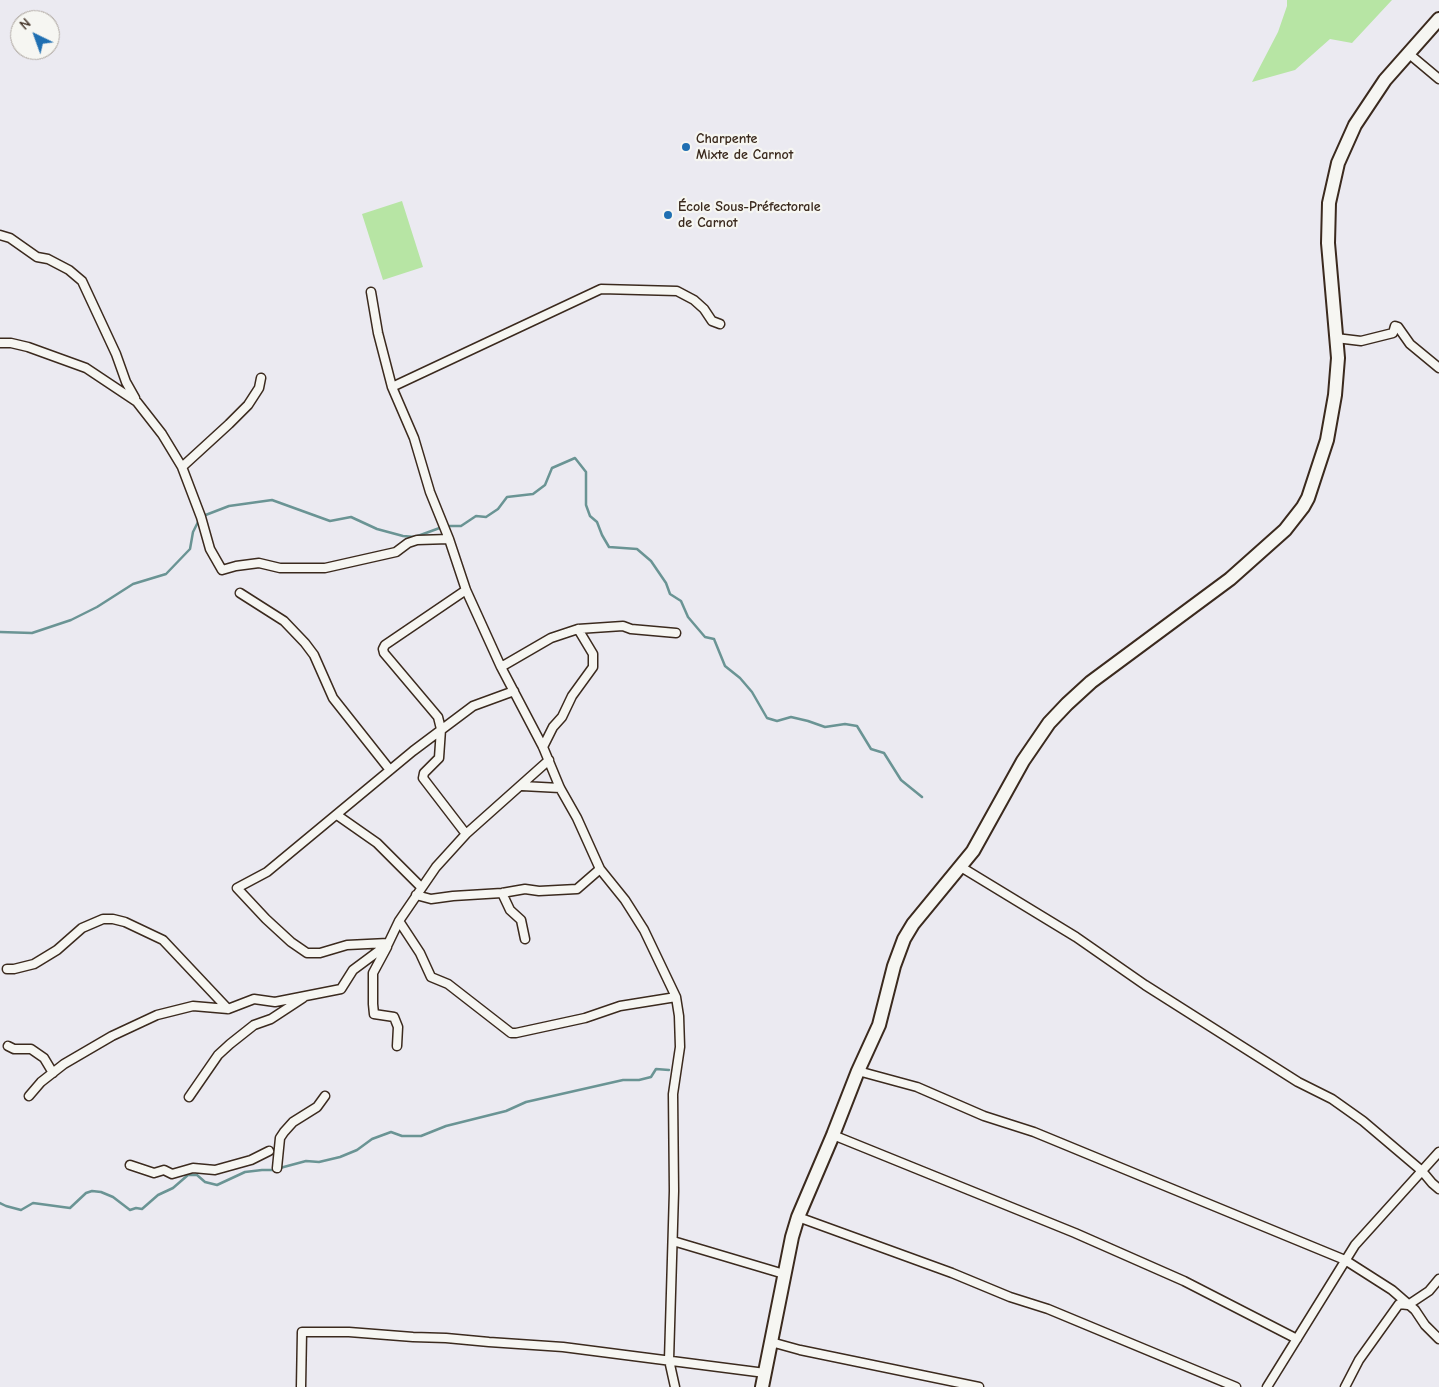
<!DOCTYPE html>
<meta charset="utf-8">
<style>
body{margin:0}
#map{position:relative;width:1439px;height:1387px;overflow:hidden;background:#ebeaf1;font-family:"Comic Neue",sans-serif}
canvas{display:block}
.north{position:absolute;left:10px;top:10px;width:50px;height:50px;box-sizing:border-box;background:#f6f6f2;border:1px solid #aba49d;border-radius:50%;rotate:318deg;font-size:14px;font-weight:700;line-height:20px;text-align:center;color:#3b2a1e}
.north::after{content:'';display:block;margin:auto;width:18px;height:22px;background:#1f6fb2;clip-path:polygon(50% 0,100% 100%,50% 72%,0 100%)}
</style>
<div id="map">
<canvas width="1439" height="1387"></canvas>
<div class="north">N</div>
</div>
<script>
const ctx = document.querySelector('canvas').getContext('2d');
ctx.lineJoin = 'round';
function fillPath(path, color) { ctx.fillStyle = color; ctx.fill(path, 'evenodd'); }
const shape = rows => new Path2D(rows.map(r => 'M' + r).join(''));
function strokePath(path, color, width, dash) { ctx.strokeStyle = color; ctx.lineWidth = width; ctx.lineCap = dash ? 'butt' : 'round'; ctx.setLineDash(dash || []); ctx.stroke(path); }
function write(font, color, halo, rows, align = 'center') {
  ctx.font = font + ' "Comic Neue",sans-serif'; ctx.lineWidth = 4.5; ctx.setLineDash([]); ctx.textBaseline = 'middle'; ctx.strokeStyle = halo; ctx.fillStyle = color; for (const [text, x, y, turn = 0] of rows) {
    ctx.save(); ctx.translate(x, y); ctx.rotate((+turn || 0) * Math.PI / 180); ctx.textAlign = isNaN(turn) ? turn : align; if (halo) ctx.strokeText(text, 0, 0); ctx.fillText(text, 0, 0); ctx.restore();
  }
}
const green = shape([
 [1287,0,1392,0,1352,43,1330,39,1295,70,1252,82,1278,32,1287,6],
 [402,201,423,267,383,280,362,214]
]);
const stream = shape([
 [203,516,229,506,272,500,330,521,351,517,377,529,403,536,415,537,445,526,461,526,476,516,486,517,498,509,507,497,533,494,545,485,552,468,575,458,586,472,586,505,590,516,597,522,602,535,609,547,637,549,651,561,666,583,670,594,681,601,688,617,705,637,714,639,725,666,740,678,752,692,767,718,777,721,791,717,808,721,825,727,845,724,857,726,871,749,884,753,901,780,922,797],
 [0,632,32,633,71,620,97,607,133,584,166,574,190,549,193,532,199,520],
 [280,1168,306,1161,319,1162,340,1157,357,1150,372,1139,391,1132,402,1136,421,1136,446,1126,506,1111,526,1102,623,1080,639,1080,651,1077,656,1069,669,1070],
 [0,1203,6,1206,21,1210,33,1203,70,1208,86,1193,92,1191,101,1192,113,1197,130,1210,136,1208,142,1209,158,1195,173,1188,188,1175,197,1175,205,1182,217,1185,245,1172,262,1170,274,1170]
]);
const minor = shape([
 [1408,53,1439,79],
 [0,235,10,238,37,257,48,259,69,270,82,281,116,354,126,382,135,398],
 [371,292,378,333,392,387,414,438,430,492,449,539,466,590,501,667,543,747,560,788,577,818,600,869,625,900,644,930,676,997,679,1016,680,1047,673,1094,674,1191,669,1360,675,1387],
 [1336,338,1361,341,1393,333,1395,326,1398,327,1410,344,1439,368],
 [0,343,11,343,28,347,86,368,137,402,162,434,182,467,201,517,210,549,222,570,236,566,259,563,280,568,325,568,396,552,408,543,417,540,449,539],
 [392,387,601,289,677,291,694,300,704,309,712,321,720,324],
 [182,467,229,424,248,405,259,388,261,378],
 [466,590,385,645,383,649,384,653,438,717,441,729,439,758,424,773,423,778,466,834],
 [240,593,284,621,305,643,314,655,333,698,390,770],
 [501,667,551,638,578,629,623,626,631,629,676,633],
 [543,747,553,727,562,717,572,696,593,667,593,654,578,629],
 [522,786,560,788],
 [337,815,377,843,421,887],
 [961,867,1076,937,1145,985,1216,1030,1298,1082,1332,1099,1363,1121,1422,1171,1432,1183,1439,1189],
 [502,893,510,910,521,920,525,939],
 [416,895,431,899,453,896,502,893,525,889,539,891,577,889,600,869],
 [399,921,420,953,431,977,448,984,511,1033,516,1033,585,1018,620,1006,676,997],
 [388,943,347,945,320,953,307,953,291,942,266,919,237,888,267,872,413,751,473,706,514,691],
 [387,947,373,973,373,1004,374,1014,394,1017,398,1027,397,1046],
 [7,969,14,969,34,964,57,950,82,928,103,919,113,919,125,922,163,940,228,1009],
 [8,1046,14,1049,31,1049,44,1058,53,1073],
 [858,1071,917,1087,984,1116,1034,1132,1345,1260,1392,1290,1415,1310,1425,1325,1439,1339],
 [29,1096,41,1082,64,1064,112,1036,157,1015,193,1006,228,1009,254,999,275,1002,341,989,353,970,388,944,399,921,436,867,466,834,549,760],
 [189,1097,218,1055,230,1044,254,1025,271,1019,303,998],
 [833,1135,1075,1233,1184,1281,1297,1339],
 [130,1165,154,1173,164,1170,172,1174,193,1168,215,1170,251,1160,269,1151],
 [277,1168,280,1138,284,1132,293,1122,317,1107,325,1096],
 [798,1217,952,1273,1010,1297,1048,1309,1236,1387],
 [673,1241,784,1274],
 [771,1342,800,1350,979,1387],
 [301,1387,302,1332,349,1332,413,1337,446,1338,489,1342,563,1347,765,1373],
 [1267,1387,1355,1245,1439,1152],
 [1345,1387,1359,1360,1399,1304,1408,1305,1429,1291,1439,1279]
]);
const primary = shape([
 [762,1387,792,1237,798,1217,833,1135,858,1071,879,1025,894,966,904,939,913,924,973,851,1023,761,1049,723,1067,704,1091,682,1230,579,1285,530,1303,507,1308,498,1327,440,1335,395,1338,358,1328,243,1329,203,1338,163,1355,125,1385,80,1439,19]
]);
const markers = [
 [686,147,5,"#1f6fb2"],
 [668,215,5,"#1f6fb2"]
];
const poiNames = [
 ["Charpente",696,139],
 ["Mixte de Carnot",696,155],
 ["École Sous-Préfectorale",678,207],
 ["de Carnot",678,223]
];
fillPath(green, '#b7e5a4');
strokePath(stream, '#6a9494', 2.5);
strokePath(minor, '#3b2a1e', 11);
strokePath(primary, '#3b2a1e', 16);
strokePath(minor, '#f6f6f2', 8);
strokePath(primary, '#f6f6f2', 12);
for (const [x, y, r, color] of markers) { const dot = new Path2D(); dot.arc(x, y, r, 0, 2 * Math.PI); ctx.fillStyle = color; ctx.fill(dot); strokePath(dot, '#f6f6f2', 2); }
write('bold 14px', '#3b2a1e', '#f6f6f2', poiNames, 'left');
</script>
